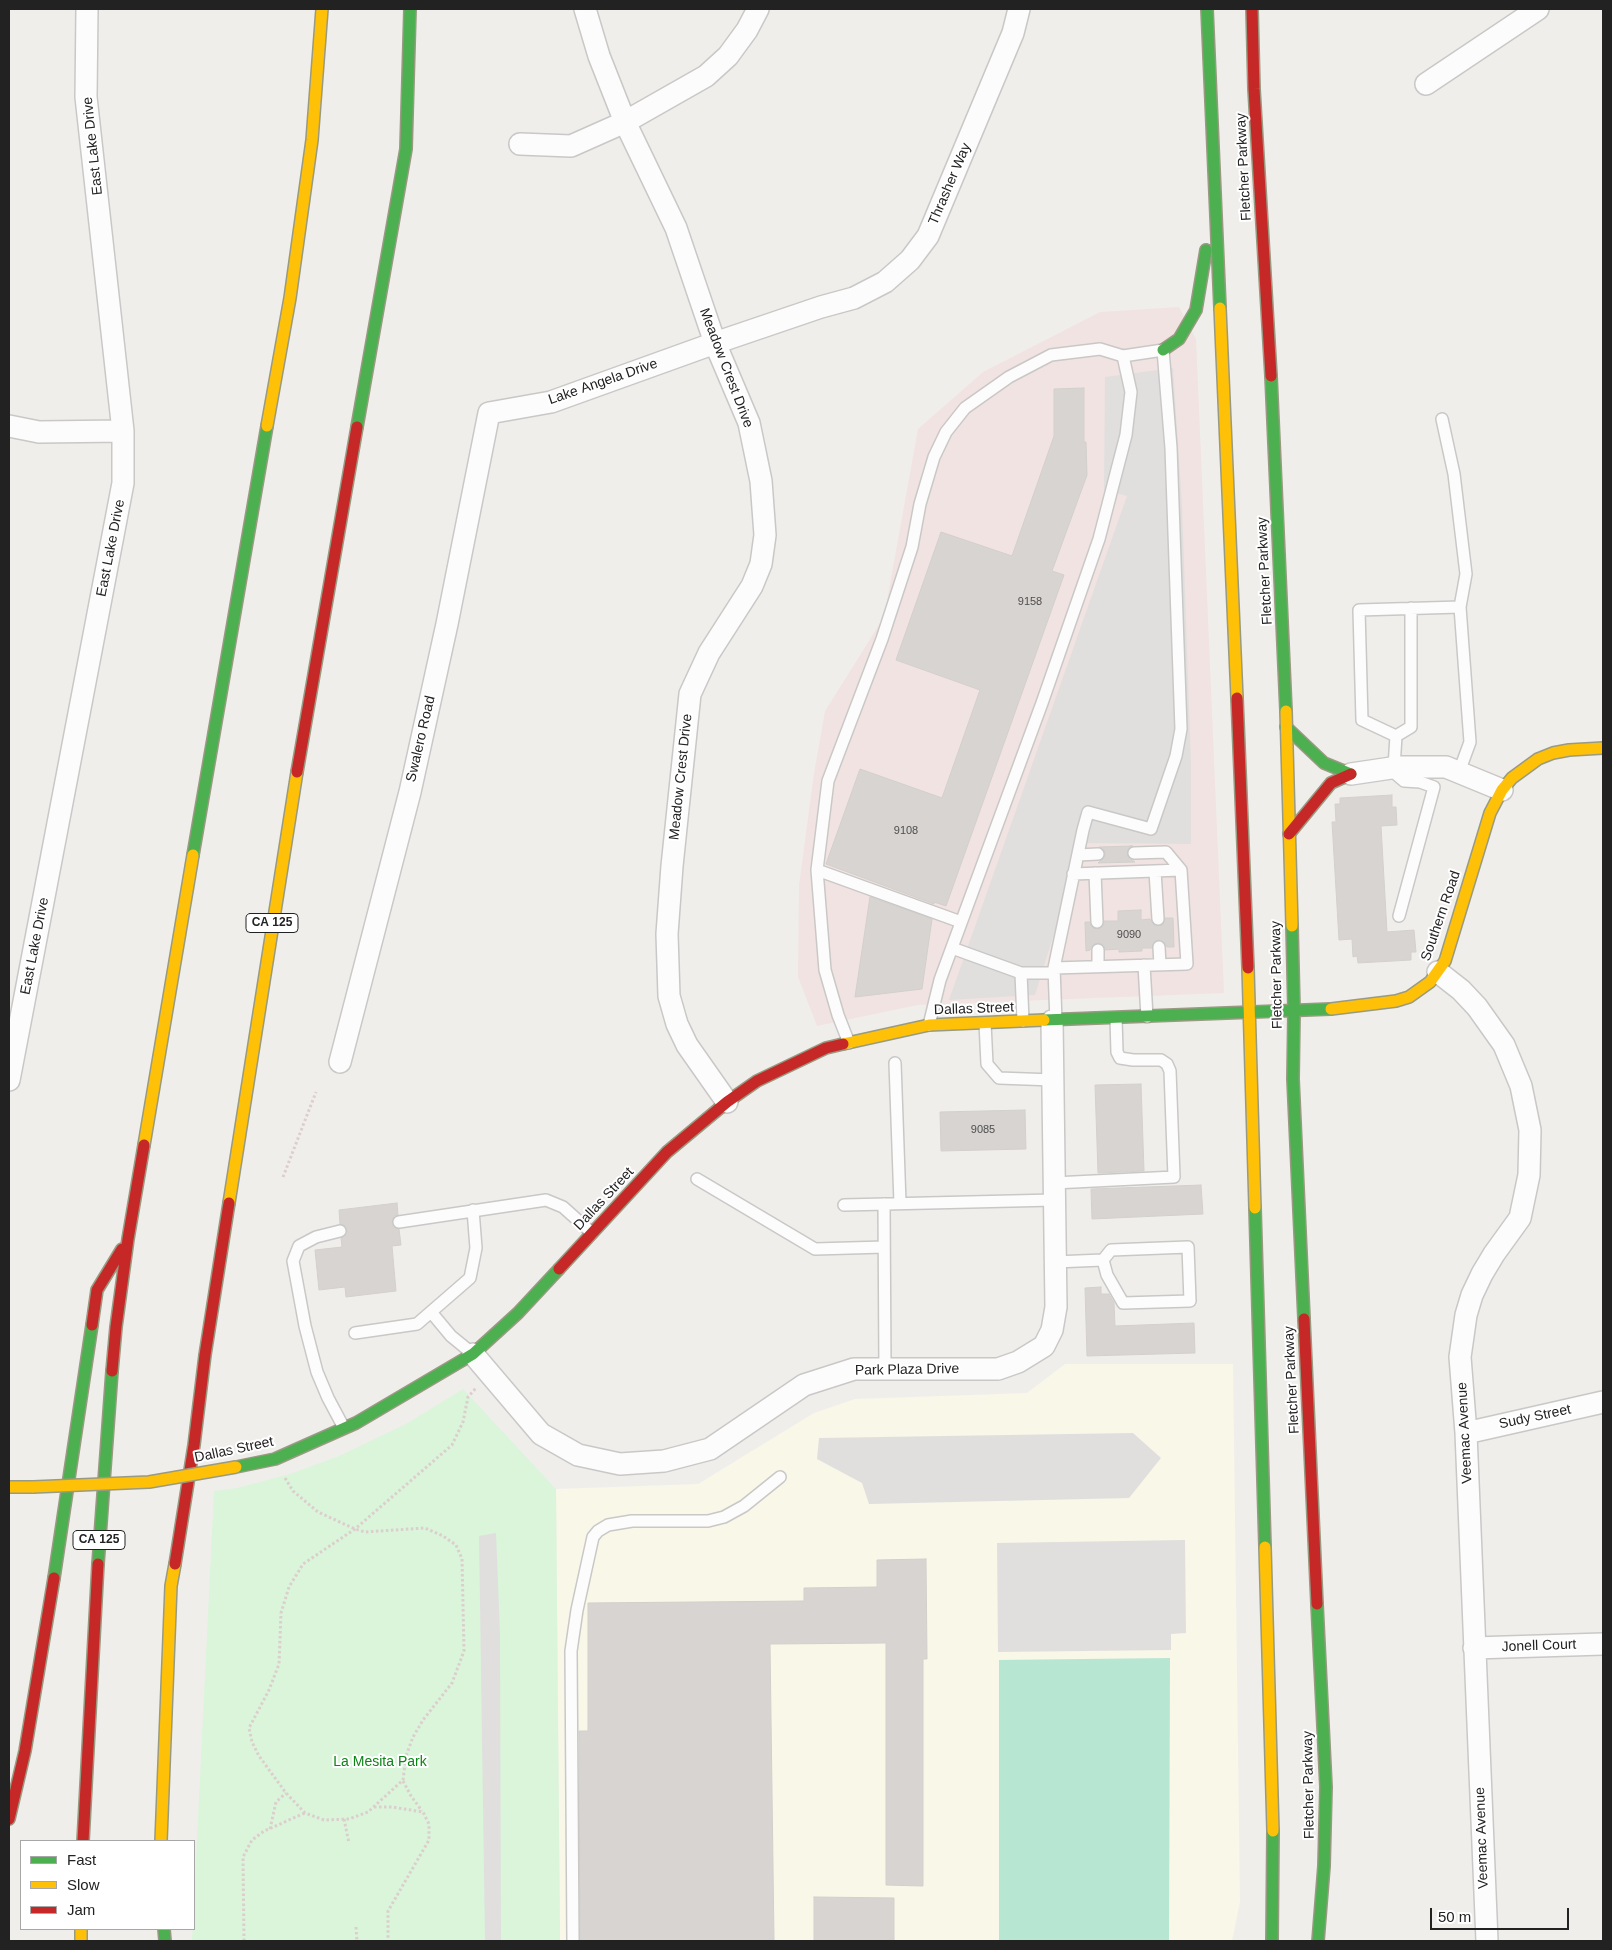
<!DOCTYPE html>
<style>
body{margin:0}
#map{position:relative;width:1612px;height:1950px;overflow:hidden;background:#f0eeeb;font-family:Arial,sans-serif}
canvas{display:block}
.frame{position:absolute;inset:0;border:10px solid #222;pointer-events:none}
.legend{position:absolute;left:20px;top:1840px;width:175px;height:90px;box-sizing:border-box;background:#fff;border:1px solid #a7a7a7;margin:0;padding:6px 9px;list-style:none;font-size:15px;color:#222}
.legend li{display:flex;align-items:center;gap:10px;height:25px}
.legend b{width:25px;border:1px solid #a7a7a7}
.scale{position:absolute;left:1430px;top:1908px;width:139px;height:22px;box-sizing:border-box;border:2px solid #222;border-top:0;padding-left:6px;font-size:15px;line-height:18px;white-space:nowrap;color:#222;-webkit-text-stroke:4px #fff;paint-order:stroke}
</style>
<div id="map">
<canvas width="1612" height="1950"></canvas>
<div class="frame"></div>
<ul class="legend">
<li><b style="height:6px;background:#4caf50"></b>Fast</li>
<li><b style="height:6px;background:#ffc107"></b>Slow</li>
<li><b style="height:6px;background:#c62828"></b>Jam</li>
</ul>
<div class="scale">50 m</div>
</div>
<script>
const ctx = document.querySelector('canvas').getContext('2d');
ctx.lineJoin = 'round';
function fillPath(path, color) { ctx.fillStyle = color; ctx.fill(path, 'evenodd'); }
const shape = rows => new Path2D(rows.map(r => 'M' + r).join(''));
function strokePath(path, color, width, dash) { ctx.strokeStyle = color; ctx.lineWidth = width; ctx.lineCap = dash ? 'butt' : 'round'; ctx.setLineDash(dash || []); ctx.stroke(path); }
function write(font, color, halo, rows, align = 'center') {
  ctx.font = font + ' Arial,sans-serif'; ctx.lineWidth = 4; ctx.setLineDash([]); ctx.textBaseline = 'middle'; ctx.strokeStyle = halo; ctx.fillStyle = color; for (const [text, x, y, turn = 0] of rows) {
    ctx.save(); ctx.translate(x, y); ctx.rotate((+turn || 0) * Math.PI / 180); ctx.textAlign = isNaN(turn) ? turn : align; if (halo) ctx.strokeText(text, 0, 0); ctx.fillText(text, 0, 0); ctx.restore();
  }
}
const commercial = shape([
 [1179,307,1196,339,1224,993,918,1005,817,1026,798,977,799,885,814,773,825,711,884,617,918,429,983,372,1100,312]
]);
const education = shape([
 [1065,1364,1233,1364,1240,1902,1232,1941,560,1941,556,1489,698,1484,814,1413,855,1399,1027,1393]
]);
const park = shape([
 [463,1389,556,1489,560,1941,192,1941,214,1491,237,1488,290,1474,339,1456,406,1424]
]);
const pitch = shape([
 [1170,1658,1169,1941,999,1941,999,1660]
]);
const parking = shape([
 [1173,368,1182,505,1191,764,1191,844,1082,843,1035,995,949,1000,1127,496,1104,490,1105,377],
 [1133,1433,1161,1458,1129,1498,869,1504,862,1483,817,1459,819,1438],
 [496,1533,500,1633,501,1941,485,1941,479,1536],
 [1185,1540,1186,1633,1171,1634,1171,1650,998,1652,997,1543]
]);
const building = shape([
 [1084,388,1084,442,1086,442,1087,475,1052,571,1064,575,946,906,934,902,934,904,826,864,860,769,942,798,980,690,896,660,941,532,1012,556,1054,436,1054,389,1084,388],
 [1392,795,1392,807,1396,807,1397,825,1381,826,1387,932,1414,930,1416,952,1411,952,1411,960,1358,963,1357,956,1353,957,1352,939,1339,940,1332,822,1336,822,1335,804,1340,804,1340,798,1392,795],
 [1130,846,1127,854,1128,857,1135,862,1098,863,1104,858,1105,854,1104,850,1099,847,1133,846,1130,846],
 [870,897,932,919,922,989,855,997,870,897],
 [1141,910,1141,920,1150,919,1155,926,1163,925,1165,918,1173,918,1174,947,1167,947,1165,943,1159,940,1155,941,1152,948,1142,948,1142,951,1119,952,1119,949,1105,950,1104,946,1098,943,1094,944,1090,950,1086,951,1085,922,1090,922,1093,928,1098,929,1103,926,1104,921,1118,921,1118,911,1141,910],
 [1141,1084,1144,1171,1098,1173,1095,1085,1141,1084],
 [1025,1110,1026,1149,941,1151,940,1112,1025,1110],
 [1201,1185,1203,1214,1092,1219,1091,1189,1201,1185],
 [397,1203,398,1215,394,1216,392,1223,393,1227,399,1229,401,1245,392,1246,396,1291,346,1297,345,1287,319,1290,315,1250,342,1247,341,1238,347,1233,346,1226,340,1224,339,1210,397,1203],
 [1101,1287,1101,1294,1109,1294,1114,1303,1115,1326,1194,1323,1195,1353,1087,1356,1085,1288,1101,1287],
 [926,1559,927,1659,923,1659,923,1886,886,1885,886,1643,770,1644,774,1941,580,1941,579,1731,588,1731,588,1603,804,1601,804,1588,877,1587,877,1560,926,1559],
 [814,1897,894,1898,894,1941,814,1941,814,1897]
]);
const path = shape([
 [283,1177,316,1092],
 [285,1478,293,1491,318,1512,355,1529,365,1532,425,1528,443,1536,456,1545,462,1559,464,1651,452,1683,423,1720,413,1737,406,1756,403,1780,368,1812,349,1819,324,1820,305,1813,286,1793,259,1756,252,1742,249,1728,269,1690,279,1664,281,1613,289,1587,303,1564,355,1529,452,1445,463,1422,468,1397,476,1388],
 [403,1781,411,1796,422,1811],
 [374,1807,392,1807,423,1812,429,1824,429,1840,388,1911,388,1941],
 [344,1819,349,1843],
 [270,1829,276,1802,286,1793],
 [356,1927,357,1941],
 [244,1941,243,1857,252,1840,264,1831,305,1813]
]);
const lane = shape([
 [1442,419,1454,474,1466,574,1460,607],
 [1396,736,1362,720,1359,610,1460,607,1470,742,1459,772],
 [1134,853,1166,852,1181,870],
 [1078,855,1098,854],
 [817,870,961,922],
 [1155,871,1158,919],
 [1095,873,1097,922],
 [1399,916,1434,787,1420,782,1404,781,1397,775,1394,767,1396,736,1411,727,1411,608],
 [1159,947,1160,965],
 [952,948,1021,973,1054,973],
 [1098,950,1098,966],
 [1144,965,1147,1017],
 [1054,968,1187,964,1181,870,1073,874],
 [1021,973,1023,1021],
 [985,1023,987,1064,999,1078,1053,1080],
 [929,1025,940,980,1042,703,1099,539,1126,435,1131,392,1123,356,1163,350,1171,448,1181,729,1176,756,1151,829,1088,812,1083,830,1054,968,1056,1021],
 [849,1043,838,1015,825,970,817,870,828,781,882,639,912,547,920,504,934,457,946,432,965,408,1009,377,1051,355,1100,349,1123,356],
 [895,1063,900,1203],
 [697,1179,815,1249,884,1247],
 [1054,1183,1174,1177,1170,1071,1167,1064,1161,1060,1133,1060,1120,1058,1117,1052,1116,1018],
 [884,1204,885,1369],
 [844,1205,1054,1200],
 [399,1222,546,1200,563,1207,592,1233],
 [340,1231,316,1237,299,1246,293,1261,305,1326,317,1372,328,1398,344,1428],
 [1055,1262,1103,1260,1111,1250,1188,1247,1190,1301,1123,1303,1107,1275,1103,1260],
 [431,1312,451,1336,473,1354],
 [355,1333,417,1324,470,1278,476,1248,473,1210],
 [573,1941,571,1651,577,1610,593,1537,598,1531,608,1525,632,1521,708,1521,724,1517,744,1506,780,1477]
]);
const street = shape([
 [585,9,599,56,625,122,676,228,715,343,749,423,761,481,765,535,761,564,752,586,709,653,690,694,672,866,667,934,669,996,677,1024,687,1045,727,1102],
 [1426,84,1538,9],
 [520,144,571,146,625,122,706,76,728,56,747,30,758,9],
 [9,426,39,432,123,431],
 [1351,774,1398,767,1446,767,1502,790],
 [1438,972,1461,990,1477,1007,1504,1045,1521,1086,1530,1130,1529,1175,1520,1218,1494,1254,1482,1274,1472,1295,1466,1315,1460,1357,1466,1433,1487,1941],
 [340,1062,410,792,447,624,489,413,551,402,715,343,821,307,854,298,885,282,910,260,928,236,1013,33,1019,9],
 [9,1080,123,483,123,431,86,97,87,9],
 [473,1354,541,1434,578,1455,620,1464,664,1461,710,1449,804,1385,854,1369,998,1369,1018,1362,1044,1346,1052,1330,1056,1307,1052,1021],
 [1466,1433,1603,1402],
 [1474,1648,1603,1644]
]);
const fast = shape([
 [1207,9,1220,308],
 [1163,350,1179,339,1196,310,1206,250],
 [1271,376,1286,711],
 [357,427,406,149,410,9],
 [1286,727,1324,763,1351,774],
 [193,855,267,426],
 [1292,926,1294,1011,1293,1079,1304,1319],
 [1044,1020,1331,1009],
 [1255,1208,1265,1547],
 [236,1467,275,1459,356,1423,473,1354,518,1313,559,1269],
 [98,1564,112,1371],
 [54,1578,92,1325],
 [1317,1604,1326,1787,1324,1866,1318,1941],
 [164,1929,165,1941],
 [1272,1941,1273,1831]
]);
const slow = shape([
 [1220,308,1237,698],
 [267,426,290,298,312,140,322,9],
 [1286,711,1292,926],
 [1248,968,1255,1208],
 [1331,1009,1396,1001,1409,997,1430,982,1445,961,1490,813,1502,790,1512,778,1538,759,1553,753,1569,750,1603,748],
 [843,1044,929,1025,1044,1020],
 [144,1145,193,855],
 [229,1203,297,772],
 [9,1487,33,1487],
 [1265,1547,1273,1831],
 [161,1841,171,1586,175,1564],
 [81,1929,81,1941]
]);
const jam = shape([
 [1252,9,1254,89,1271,376],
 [1237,698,1248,968],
 [297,772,357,427],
 [1289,834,1331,783,1351,774],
 [559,1269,667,1152,727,1102,757,1081,826,1048,843,1044],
 [1304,1319,1317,1604],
 [92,1325,97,1290,122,1249],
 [112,1371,116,1327,128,1239,144,1145],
 [175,1564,194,1445,205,1355,229,1203],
 [9,1819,25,1751,54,1578],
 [83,1841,98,1564]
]);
const slowBridge = shape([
 [33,1487,149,1482,236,1467]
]);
const numberNames = [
 ["9158",1030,602],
 ["9108",906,831],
 ["9090",1129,935],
 ["9085",983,1130]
];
const shields = [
 [272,923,52],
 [99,1540,52]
];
const shieldNames = [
 ["CA 125",272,923],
 ["CA 125",99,1540]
];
const streetNames = [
 ["East Lake Drive",93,146,-96],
 ["Fletcher Parkway",1244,167,-93],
 ["Thrasher Way",950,184,-67],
 ["Meadow Crest Drive",726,368,69],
 ["Lake Angela Drive",603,382,-19],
 ["East Lake Drive",111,548,-79],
 ["Fletcher Parkway",1265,571,-93],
 ["Swalero Road",421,739,-77],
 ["Meadow Crest Drive",681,777,-84],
 ["Southern Road",1441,916,-71],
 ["East Lake Drive",35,946,-79],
 ["Fletcher Parkway",1277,975,-91],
 ["Dallas Street",974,1009,-2],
 ["Dallas Street",604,1199,-47],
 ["Park Plaza Drive",907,1370,-1],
 ["Fletcher Parkway",1292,1380,-93],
 ["Sudy Street",1535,1417,-12],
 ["Veemac Avenue",1465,1433,-93],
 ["Dallas Street",234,1450,-12],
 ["Jonell Court",1539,1646,-2],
 ["Fletcher Parkway",1309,1785,-91],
 ["Veemac Avenue",1482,1838,-92]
];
const parkNames = [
 ["La Mesita Park",380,1762]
];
fillPath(commercial, '#f1e3e1');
fillPath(education, '#f8f7e8');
fillPath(park, '#daf5da');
fillPath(pitch, '#b7e6d2');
fillPath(parking, '#e0dfde');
fillPath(building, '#d7d4d2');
strokePath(building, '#d3d0cc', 1);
strokePath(lane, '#c9c8c7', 14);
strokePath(street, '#c9c8c7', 24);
strokePath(fast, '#999a82', 14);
strokePath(slow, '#999a82', 14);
strokePath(jam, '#999a82', 14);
strokePath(path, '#dccecd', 3, [2.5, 2.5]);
strokePath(lane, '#fdfcfc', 11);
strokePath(street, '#fdfcfc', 21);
strokePath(fast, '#4caf50', 11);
strokePath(slow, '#ffc107', 11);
strokePath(jam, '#c62828', 11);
strokePath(slowBridge, '#999a82', 14, []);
strokePath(slowBridge, '#ffc107', 11);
write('11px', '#4f4e4e', null, numberNames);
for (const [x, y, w] of shields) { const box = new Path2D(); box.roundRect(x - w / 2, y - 9.5, w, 19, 4); ctx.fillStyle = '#fff'; ctx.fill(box); strokePath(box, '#222', 1); }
write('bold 12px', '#222', null, shieldNames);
write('14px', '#222', '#fff', streetNames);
write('14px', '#0c8416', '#fff', parkNames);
</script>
